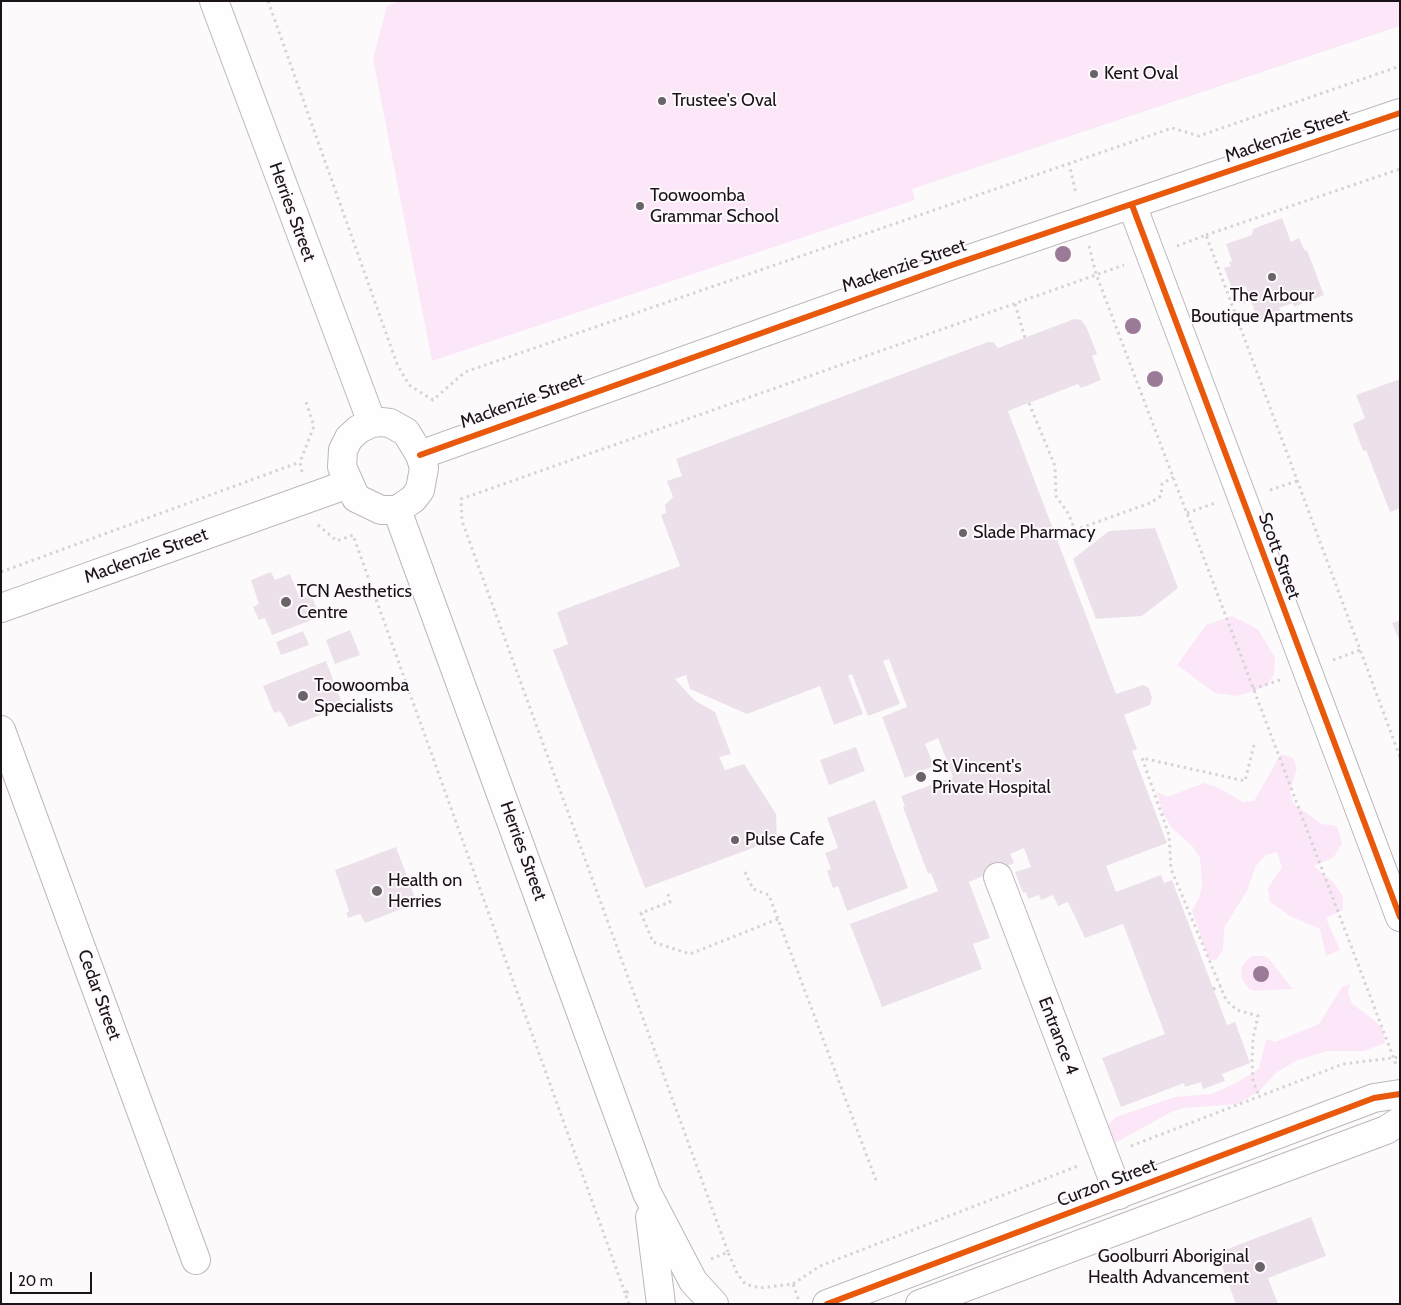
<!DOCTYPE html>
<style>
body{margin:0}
#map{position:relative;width:1401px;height:1305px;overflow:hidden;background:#fdfafc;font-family:Cabin,sans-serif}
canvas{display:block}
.frame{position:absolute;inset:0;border:2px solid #1b131a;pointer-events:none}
.scale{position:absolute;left:10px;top:1272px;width:82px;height:22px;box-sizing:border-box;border:2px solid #1b131a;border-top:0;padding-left:6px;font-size:15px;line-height:18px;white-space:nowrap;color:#1b131a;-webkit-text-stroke:4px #fef9fd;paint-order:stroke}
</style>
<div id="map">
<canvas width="1401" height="1305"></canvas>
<div class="frame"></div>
<div class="scale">20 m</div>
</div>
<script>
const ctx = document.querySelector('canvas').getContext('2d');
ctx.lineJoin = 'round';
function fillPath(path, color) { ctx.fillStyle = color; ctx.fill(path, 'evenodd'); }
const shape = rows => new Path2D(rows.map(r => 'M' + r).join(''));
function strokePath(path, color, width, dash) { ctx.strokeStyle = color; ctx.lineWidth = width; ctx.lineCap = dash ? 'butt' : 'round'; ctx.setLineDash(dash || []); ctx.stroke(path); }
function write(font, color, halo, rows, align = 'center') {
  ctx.font = font + ' Cabin,sans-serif'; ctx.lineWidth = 4; ctx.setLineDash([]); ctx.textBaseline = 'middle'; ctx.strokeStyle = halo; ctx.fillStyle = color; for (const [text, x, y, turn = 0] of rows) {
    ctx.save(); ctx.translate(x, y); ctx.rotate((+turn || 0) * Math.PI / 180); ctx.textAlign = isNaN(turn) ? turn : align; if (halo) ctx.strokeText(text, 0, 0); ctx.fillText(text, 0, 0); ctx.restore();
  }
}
const green = shape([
 [400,1,1400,1,1400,26,912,189,915,200,432,361,373,59,387,6],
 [1232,616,1258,629,1275,658,1274,675,1266,686,1238,696,1215,693,1177,665,1206,625],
 [1281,754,1293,758,1297,768,1290,791,1293,803,1322,824,1337,826,1342,843,1334,857,1314,866,1334,883,1343,896,1343,910,1326,918,1340,950,1326,956,1320,929,1290,916,1270,902,1268,888,1282,867,1277,852,1266,855,1256,866,1247,891,1224,928,1223,950,1216,960,1209,960,1192,911,1200,896,1202,883,1200,858,1194,848,1172,828,1163,814,1157,792,1167,797,1204,783,1217,787,1243,802,1254,801],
 [1253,956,1264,956,1269,959,1293,989,1254,991,1249,989,1242,979,1241,968,1248,959],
 [1351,984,1348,991,1351,1003,1374,1020,1383,1029,1385,1043,1364,1051,1327,1051,1298,1060,1277,1072,1258,1092,1238,1104,1184,1108,1171,1112,1117,1142,1106,1139,1107,1126,1116,1117,1175,1097,1211,1094,1236,1083,1259,1069,1266,1039,1275,1042,1319,1024,1342,987]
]);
const building = shape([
 [1282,218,1291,242,1299,238,1305,251,1307,250,1324,295,1294,307,1293,303,1279,308,1281,312,1277,314,1278,317,1272,319,1270,316,1258,321,1251,301,1244,304,1240,294,1247,291,1246,286,1233,291,1224,268,1231,266,1229,262,1232,261,1226,244,1252,235,1253,229],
 [1074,319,1081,320,1086,326,1097,354,1092,356,1101,380,1081,388,1078,384,1008,411,1116,694,1143,685,1149,688,1152,698,1150,705,1124,715,1137,749,1132,751,1167,843,1106,866,1116,892,1161,875,1164,883,1172,880,1227,1025,1235,1022,1250,1063,1222,1074,1225,1081,1203,1089,1201,1082,1185,1087,1184,1083,1121,1107,1102,1058,1165,1034,1123,924,1085,938,1068,902,1058,906,1053,895,1041,900,1039,895,1028,899,1026,892,1023,893,1015,872,1031,867,1024,848,1010,854,1014,863,969,882,990,938,973,944,982,969,882,1007,850,924,938,891,931,873,928,874,903,807,905,806,901,796,953,777,938,738,925,744,934,766,905,778,882,717,907,707,889,659,883,661,900,704,868,716,852,674,848,676,863,714,834,725,820,686,747,714,690,689,686,675,675,679,694,700,715,712,731,754,719,757,725,770,744,764,776,814,777,839,645,888,553,650,568,644,557,612,680,566,661,515,666,513,665,505,673,497,667,481,682,476,676,459,988,342,993,342,998,348],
 [1400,379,1400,508,1390,512,1366,450,1363,451,1353,424,1365,418,1356,395],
 [1155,528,1178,588,1142,616,1096,619,1073,559,1109,531],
 [271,572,275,580,290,574,300,599,311,594,320,617,272,635,265,618,259,620,253,607,259,604,251,580],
 [1400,620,1400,642,1392,623],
 [350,630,360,655,335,664,326,640],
 [303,631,309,645,281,655,276,642],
 [326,661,343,706,289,727,280,711,274,713,263,686],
 [856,747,865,771,829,785,820,760],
 [875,800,908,888,847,911,838,886,833,888,827,871,831,869,825,853,838,848,827,818],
 [396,847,417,903,365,923,360,914,348,918,346,913,349,911,335,870],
 [1311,1217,1326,1256,1268,1278,1278,1304,1236,1304,1217,1253]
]);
const path = shape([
 [268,1,397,364,409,385,433,400,465,372,1172,128,1199,136,1400,66],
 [1069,163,1076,194],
 [1206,235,1400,169],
 [1089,246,1096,274,1397,1067],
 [1177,246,1206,235,1400,757],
 [1015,304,1025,338],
 [1029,403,1055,466,1056,496,1068,513,1075,530,1150,503,1161,496,1162,484,1173,477],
 [302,472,300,462,314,426,305,399],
 [1270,490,1297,481],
 [1187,513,1215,503],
 [318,525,337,541,353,535,625,1293],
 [1,572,300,462],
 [1333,660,1360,650],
 [1253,689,1280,680],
 [1254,745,1245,781,1142,758,1169,835,1171,869,1226,1000,1237,1010,1258,1016,1253,1038,1252,1062,1253,1081,1259,1096],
 [745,872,753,889,769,895,877,1183],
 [668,894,670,902,641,913,653,942,690,954,778,919],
 [1213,989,1221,986],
 [1131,1146,1343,1064,1400,1057],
 [728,1252,462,521,461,499,1124,265],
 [711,1259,728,1252,737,1273,745,1284,760,1288,793,1284,799,1301],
 [793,1284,820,1266,1078,1166],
 [629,1304,625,1293,631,1290]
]);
const minor = shape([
 [1132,205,1400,917],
 [420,455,955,264,1400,113],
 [1,608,348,484],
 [1,730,196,1260],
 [998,877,1119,1195],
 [827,1304,1374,1098,1400,1094],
 [920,1304,1386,1130,1400,1121]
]);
const major = shape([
 [214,1,372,423],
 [381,422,390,423,406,432,420,455,424,468,420,490,413,499,397,510,381,510,356,498,342,467,343,450,349,438,359,429,372,423,381,422],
 [397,510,647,1193,693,1281,714,1304],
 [650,1217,661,1304]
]);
const cycleway = shape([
 [1132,205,1400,917],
 [420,455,955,264,1400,113],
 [827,1304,1374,1098,1400,1094]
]);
const trees = [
 [1063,254],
 [1133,326],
 [1155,379],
 [1261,974]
];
const markers = [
 [1094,74,5,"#6a6469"],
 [662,101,5,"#6a6469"],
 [640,206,5,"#6a6469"],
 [1272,277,5,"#6a6469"],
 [963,533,5,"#6a6469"],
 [286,602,6,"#6a6469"],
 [303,696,6,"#6a6469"],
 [921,777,6,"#6a6469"],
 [735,840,5,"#6a6469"],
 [377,891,6,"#6a6469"],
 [1260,1267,6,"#6a6469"]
];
const poiNames = [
 ["Kent Oval",1104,74],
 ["Trustee's Oval",672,101],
 ["Toowoomba",650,196],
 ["Grammar School",650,217],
 ["The Arbour",1272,296,"center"],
 ["Boutique Apartments",1272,317,"center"],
 ["Slade Pharmacy",973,533],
 ["TCN Aesthetics",297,592],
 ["Centre",297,613],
 ["Toowoomba",314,686],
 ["Specialists",314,707],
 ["St Vincent's",932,767],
 ["Private Hospital",932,788],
 ["Pulse Cafe",745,840],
 ["Health on",388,881],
 ["Herries",388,902],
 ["Goolburri Aboriginal",1249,1257,"right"],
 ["Health Advancement",1249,1278,"right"]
];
const streetNames = [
 ["Mackenzie Street",1287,136,-19],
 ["Herries Street",292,212,70],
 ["Mackenzie Street",904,266,-19],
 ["Mackenzie Street",522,401,-20],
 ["Mackenzie Street",146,556,-20],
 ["Scott Street",1279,556,70],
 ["Herries Street",523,851,70],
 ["Cedar Street",99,995,70],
 ["Entrance 4",1058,1036,69],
 ["Curzon Street",1107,1183,-21]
];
fillPath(green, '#fce7f8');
fillPath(building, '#ece1ea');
strokePath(minor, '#bdb7bb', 30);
strokePath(major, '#bdb7bb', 30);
strokePath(path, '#d5d4d5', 3, [2.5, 4]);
strokePath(minor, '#fffeff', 28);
strokePath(major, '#fffeff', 28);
strokePath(cycleway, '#e8590c', 6);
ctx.fillStyle = '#9b7a97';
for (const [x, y] of trees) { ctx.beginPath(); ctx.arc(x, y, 8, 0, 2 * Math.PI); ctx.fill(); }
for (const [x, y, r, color] of markers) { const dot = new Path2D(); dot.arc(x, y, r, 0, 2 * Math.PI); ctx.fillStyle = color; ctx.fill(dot); strokePath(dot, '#fef9fd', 2); }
write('18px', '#1b131a', '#fef9fd', poiNames, 'left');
write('18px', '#1b131a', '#fef9fd', streetNames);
</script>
